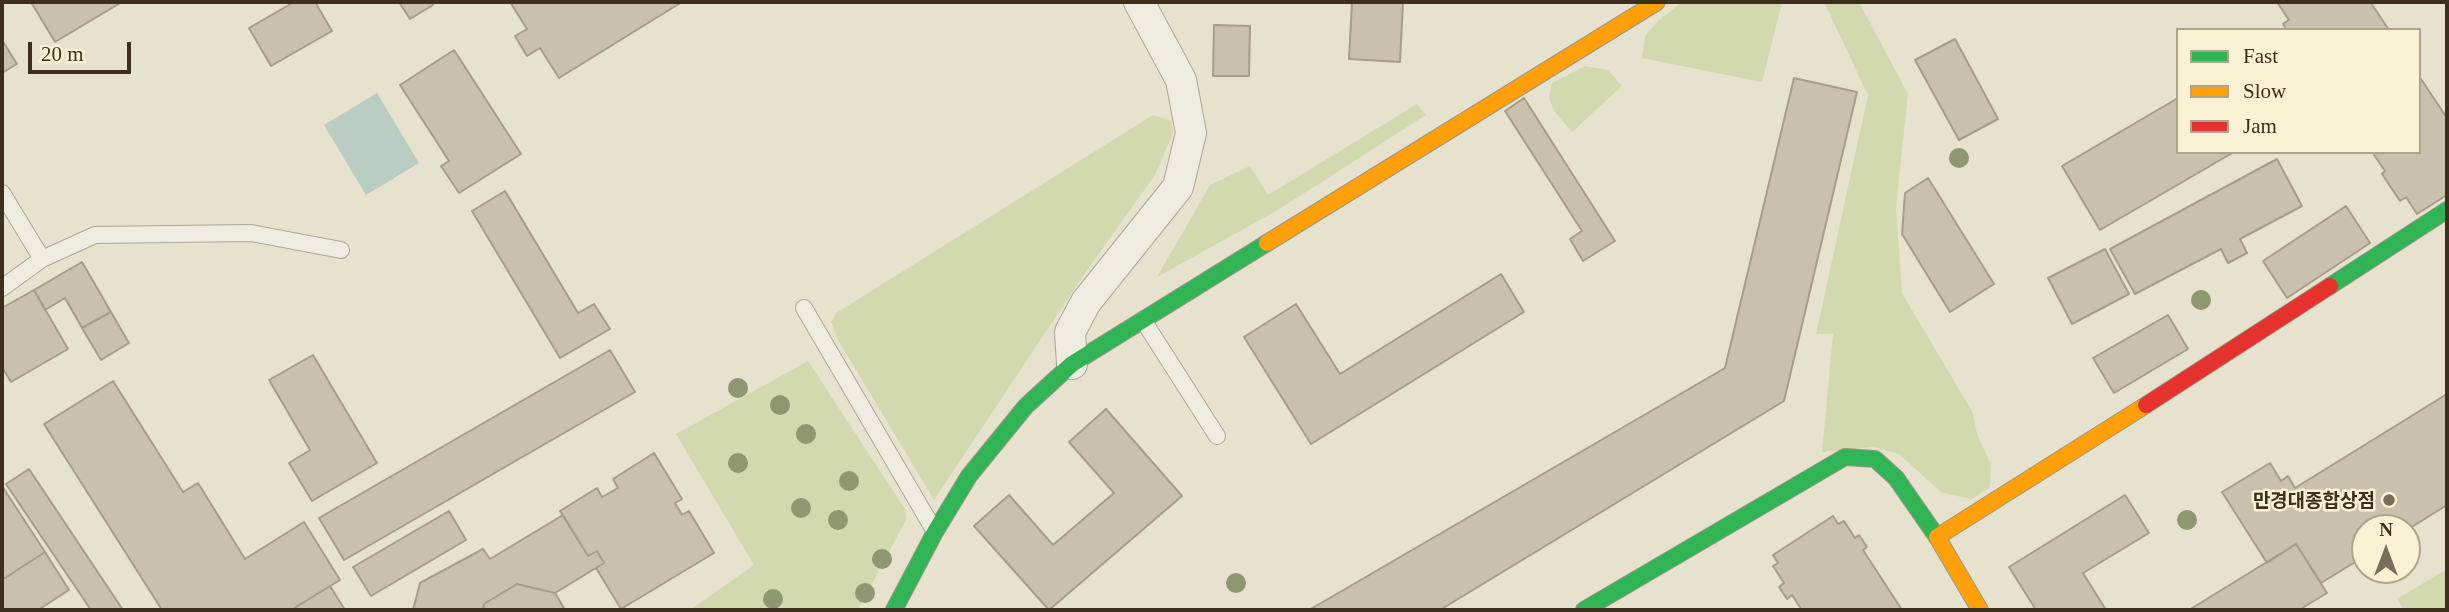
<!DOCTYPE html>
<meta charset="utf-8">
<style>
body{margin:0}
#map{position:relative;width:2449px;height:612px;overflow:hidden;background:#e6e2ce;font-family:Georgia,serif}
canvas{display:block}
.frame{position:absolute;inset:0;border:4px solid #3c301d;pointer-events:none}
.legend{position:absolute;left:2176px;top:28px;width:245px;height:126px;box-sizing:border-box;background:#f8f1d4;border:2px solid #ada48b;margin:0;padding:9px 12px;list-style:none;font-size:21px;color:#3c301d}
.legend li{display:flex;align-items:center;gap:14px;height:35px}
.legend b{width:35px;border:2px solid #ada48b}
.north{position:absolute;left:2351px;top:514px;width:70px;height:70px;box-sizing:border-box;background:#f8f1d4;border:2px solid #ada48b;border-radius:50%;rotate:0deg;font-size:19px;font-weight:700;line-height:28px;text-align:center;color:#3c301d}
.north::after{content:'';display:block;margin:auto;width:24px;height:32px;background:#786e5b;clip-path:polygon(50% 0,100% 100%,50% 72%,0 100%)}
.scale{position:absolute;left:28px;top:42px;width:103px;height:32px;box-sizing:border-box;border:4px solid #3c301d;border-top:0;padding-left:9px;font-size:21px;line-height:24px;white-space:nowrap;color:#3c301d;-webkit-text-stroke:5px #f8f1d4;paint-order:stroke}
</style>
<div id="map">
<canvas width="2449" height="612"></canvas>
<div class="frame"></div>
<ul class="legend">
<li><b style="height:9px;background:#30b455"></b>Fast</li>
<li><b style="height:9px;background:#ff9f0a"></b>Slow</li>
<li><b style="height:9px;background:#e5322d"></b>Jam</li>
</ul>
<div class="north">N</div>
<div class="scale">20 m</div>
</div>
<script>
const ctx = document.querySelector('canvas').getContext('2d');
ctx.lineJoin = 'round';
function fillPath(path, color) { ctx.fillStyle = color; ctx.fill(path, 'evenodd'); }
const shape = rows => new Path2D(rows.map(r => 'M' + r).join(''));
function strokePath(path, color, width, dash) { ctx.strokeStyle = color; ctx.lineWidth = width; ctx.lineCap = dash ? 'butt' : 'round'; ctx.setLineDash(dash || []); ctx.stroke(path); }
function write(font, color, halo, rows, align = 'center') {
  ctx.font = font + ' Georgia,"Noto Sans KR",serif'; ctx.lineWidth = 5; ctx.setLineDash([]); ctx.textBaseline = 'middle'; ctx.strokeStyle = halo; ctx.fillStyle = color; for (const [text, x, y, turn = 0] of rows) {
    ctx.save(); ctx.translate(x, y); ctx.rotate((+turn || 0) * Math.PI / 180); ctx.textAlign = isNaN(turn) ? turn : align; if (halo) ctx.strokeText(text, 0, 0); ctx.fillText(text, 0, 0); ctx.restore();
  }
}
const green = shape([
 [1682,2,1782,2,1762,82,1642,58,1645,36,1658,21],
 [1824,2,1859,2,1908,94,1896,207,1902,293,1973,413,1977,434,1991,465,1990,487,1972,499,1942,493,1899,454,1873,447,1822,452,1833,334,1816,334,1868,95],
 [1585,66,1608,70,1622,86,1572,132,1554,111,1549,98,1552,83],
 [1417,104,1426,115,1278,210,1157,277,1210,185,1250,166,1268,195],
 [1153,115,1171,121,1173,133,1155,175,1085,273,934,500,838,340,831,322,836,313],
 [808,361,905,509,907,518,858,610,690,610,754,565,676,434],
 [2447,569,2447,610,2404,610,2397,599]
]);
const water = shape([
 [377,93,419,163,366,195,324,125]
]);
const building = shape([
 [31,2,122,2,55,42,31,2],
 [294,2,315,2,332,31,271,66,249,28,294,2],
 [399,2,431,2,433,5,410,19,399,2],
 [510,2,682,2,559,78,540,48,527,56,515,36,527,29,510,2],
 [1352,2,1403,2,1400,62,1349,59,1352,2],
 [2277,2,2372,2,2371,3,2389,30,2287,30,2283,24,2289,20,2277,2],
 [1214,25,1250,26,1249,76,1213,76,1214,25],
 [1955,39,1998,119,1959,140,1915,60,1955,39],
 [2,40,17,64,2,73,2,40],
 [454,50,521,154,459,193,441,166,449,161,400,85,454,50],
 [2419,76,2447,118,2447,195,2417,214,2406,197,2400,201,2382,174,2385,171,2372,152,2419,152,2419,76],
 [1794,78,1857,92,1784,401,1440,610,1309,610,1725,368,1794,78],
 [1524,98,1615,241,1583,261,1570,239,1582,231,1505,111,1524,98],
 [2178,98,2178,152,2234,152,2100,230,2062,166,2178,98],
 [2277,159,2302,206,2240,239,2247,253,2228,263,2221,249,2135,294,2110,249,2277,159],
 [1928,178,1994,284,1950,312,1902,234,1905,193,1928,178],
 [505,191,578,313,594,304,610,329,560,358,472,211,505,191],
 [2346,206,2370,243,2287,298,2263,261,2346,206],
 [2105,249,2129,294,2072,324,2048,278,2105,249],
 [82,262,111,312,82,328,65,298,45,310,34,290,82,262],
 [1501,274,1524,312,1311,444,1244,337,1296,304,1340,374,1501,274],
 [34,290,68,349,11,382,2,367,2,308,34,290],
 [111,312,129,343,101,360,82,328,111,312],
 [2168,315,2188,349,2114,393,2093,358,2168,315],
 [610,350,635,392,344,560,319,518,610,350],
 [313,355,377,463,312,501,289,463,310,450,269,380,313,355],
 [113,381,183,492,198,483,245,559,304,522,340,580,291,610,162,610,44,424,113,381],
 [2447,394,2447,505,2407,530,2407,528,2365,528,2365,556,2321,583,2296,544,2267,563,2222,492,2270,463,2281,481,2288,476,2295,488,2447,394],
 [1106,409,1182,496,1049,610,974,526,1009,495,1053,545,1114,493,1069,442,1106,409],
 [654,453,682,499,675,503,682,515,689,511,714,553,621,609,596,568,604,563,597,551,588,556,560,511,597,488,602,497,618,488,613,479,654,453],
 [29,469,123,610,91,610,6,484,29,469],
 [2,486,45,552,2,580,2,486],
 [2125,495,2149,533,2083,573,2106,610,2036,610,2009,567,2125,495],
 [449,511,466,540,371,596,353,567,449,511],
 [563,515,588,556,597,551,604,563,555,593,517,584,484,604,483,610,413,610,420,583,483,549,490,559,563,515],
 [1833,516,1838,524,1844,521,1855,538,1859,535,1867,547,1863,550,1902,610,1802,610,1792,595,1787,599,1779,587,1784,583,1773,566,1778,563,1773,555,1833,516],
 [2296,544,2327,593,2299,610,2189,610,2296,544],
 [45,552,69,590,38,610,2,610,2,580,45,552],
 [517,584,555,593,565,610,483,610,484,604,517,584],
 [330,586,345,610,298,610,296,607,330,586]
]);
const lane = shape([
 [2,193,42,259],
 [2,288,42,259,95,235,251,233,341,250],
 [804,308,934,530],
 [1143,320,1217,436]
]);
const street = shape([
 [1072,364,1070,332,1086,302,1178,187,1191,133,1181,80,1139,2]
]);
const fast = shape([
 [2330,286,2447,210],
 [894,610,935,532,969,476,1026,406,1072,364,1267,243],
 [1584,610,1845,457,1875,459,1896,478,1937,537]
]);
const slow = shape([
 [1267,243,1657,2],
 [1980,610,1937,537,2146,405]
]);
const jam = shape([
 [2146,405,2330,286]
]);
const trees = [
 [1959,158],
 [2201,300],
 [738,388],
 [780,405],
 [806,434],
 [738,463],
 [849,481],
 [801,508],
 [838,520],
 [2187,520],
 [882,559],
 [1236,583],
 [865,593],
 [773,599]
];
const markers = [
 [2389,500,7,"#786e5b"]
];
const poiNames = [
 ["만경대종합상점",2375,500]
];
fillPath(green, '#d3d9af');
fillPath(water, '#b9cdc3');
fillPath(building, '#cac0ae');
strokePath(building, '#a79d8d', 2);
strokePath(lane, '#aca697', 18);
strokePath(street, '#aca697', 32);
strokePath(fast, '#9b9686', 18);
strokePath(slow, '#9b9686', 18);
strokePath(jam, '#9b9686', 18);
strokePath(lane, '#eeebe0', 16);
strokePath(street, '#eeebe0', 30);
strokePath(fast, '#30b455', 16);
strokePath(slow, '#ff9f0a', 16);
strokePath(jam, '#e5322d', 16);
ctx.fillStyle = '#8e976f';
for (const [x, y] of trees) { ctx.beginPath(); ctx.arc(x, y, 10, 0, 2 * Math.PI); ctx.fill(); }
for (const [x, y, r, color] of markers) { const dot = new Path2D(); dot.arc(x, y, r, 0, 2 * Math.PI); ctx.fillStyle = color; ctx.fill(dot); strokePath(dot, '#f8f1d4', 2.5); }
write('bold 19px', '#3c301d', '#f8f1d4', poiNames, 'right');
</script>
